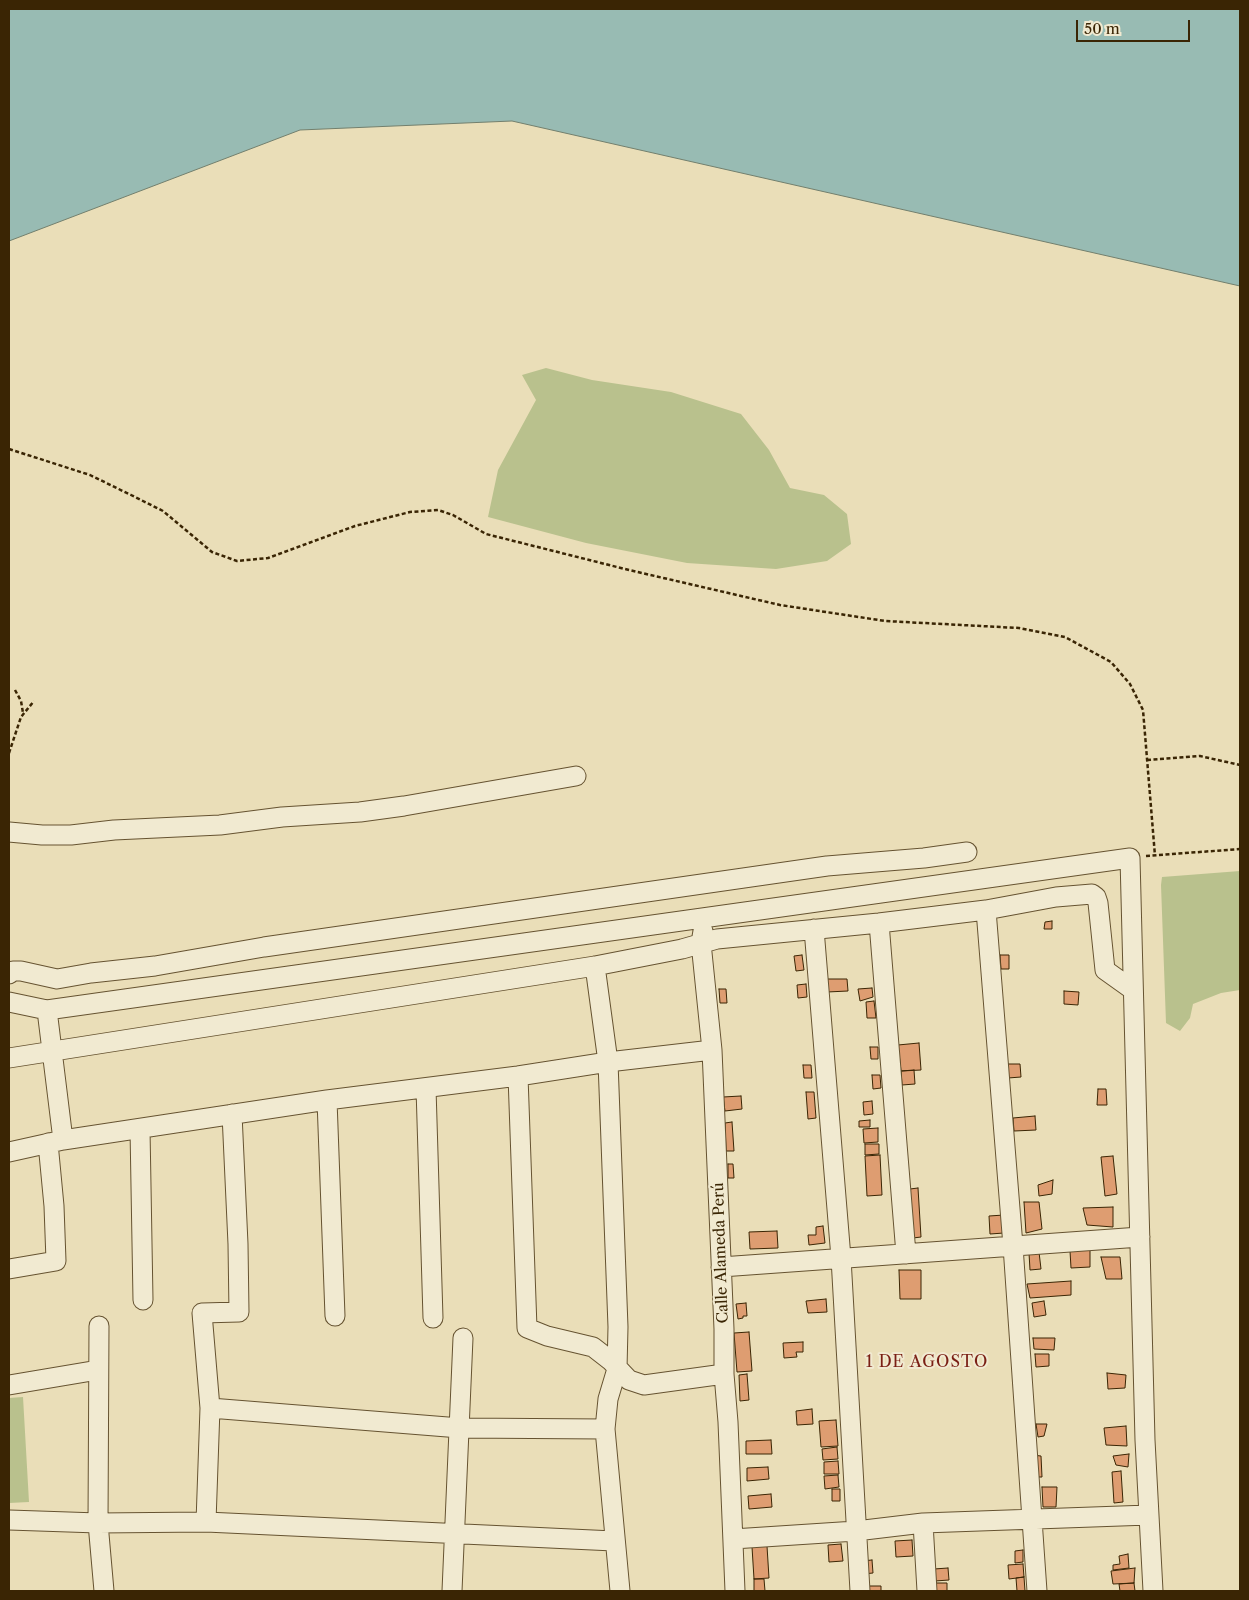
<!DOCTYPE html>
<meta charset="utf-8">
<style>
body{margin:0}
#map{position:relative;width:1249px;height:1600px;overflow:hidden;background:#eadeb8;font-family:"Libre Caslon Text",serif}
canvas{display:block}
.frame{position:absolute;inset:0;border:10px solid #3a2504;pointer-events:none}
.scale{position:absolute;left:1076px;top:20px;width:114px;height:22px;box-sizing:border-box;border:2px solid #3a2504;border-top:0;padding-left:6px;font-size:15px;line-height:18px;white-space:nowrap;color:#3a2504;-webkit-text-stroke:4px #f1ead1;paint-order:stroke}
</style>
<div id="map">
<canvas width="1249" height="1600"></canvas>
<div class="frame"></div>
<div class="scale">50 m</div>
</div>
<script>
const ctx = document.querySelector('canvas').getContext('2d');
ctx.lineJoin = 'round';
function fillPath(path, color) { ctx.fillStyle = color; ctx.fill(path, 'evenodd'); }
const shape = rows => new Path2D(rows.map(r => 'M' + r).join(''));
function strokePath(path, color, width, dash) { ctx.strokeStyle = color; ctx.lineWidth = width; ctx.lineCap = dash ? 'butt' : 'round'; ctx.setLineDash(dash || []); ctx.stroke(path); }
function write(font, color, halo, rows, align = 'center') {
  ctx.font = font + ' "Libre Caslon Text",serif'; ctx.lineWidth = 4; ctx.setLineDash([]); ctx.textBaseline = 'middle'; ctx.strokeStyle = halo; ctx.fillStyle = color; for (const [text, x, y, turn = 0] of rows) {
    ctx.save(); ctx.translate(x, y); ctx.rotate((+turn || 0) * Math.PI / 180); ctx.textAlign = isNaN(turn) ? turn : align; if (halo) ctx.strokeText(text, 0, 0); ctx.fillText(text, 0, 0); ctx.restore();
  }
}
const green = shape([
 [546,368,592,380,671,392,741,414,769,450,790,488,824,495,847,514,851,544,827,561,776,569,687,563,586,543,488,517,498,470,536,400,522,375],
 [1240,871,1240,990,1221,993,1193,1004,1190,1018,1180,1031,1166,1023,1161,885,1162,877],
 [23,1397,29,1502,9,1503,9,1398]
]);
const water = shape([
 [9,9,1240,9,1240,286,512,121,300,130,9,241,9,9]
]);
const building = shape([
 [1052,921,1052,929,1044,929,1045,922,1052,921],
 [802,955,804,970,796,971,794,956,802,955],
 [1000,955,1009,955,1009,969,1001,969,1000,955],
 [827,979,847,979,848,991,827,992,827,979],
 [806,984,807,997,798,998,797,985,806,984],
 [872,988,873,997,860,1001,858,989,872,988],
 [719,989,726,989,727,1003,720,1003,719,989],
 [1064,991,1079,992,1078,1005,1064,1004,1064,991],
 [874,1001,876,1018,867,1018,866,1002,874,1001],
 [919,1043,921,1070,901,1071,898,1045,919,1043],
 [870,1047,878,1047,878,1059,871,1059,870,1047],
 [1007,1064,1020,1064,1021,1077,1008,1078,1007,1064],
 [803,1065,811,1065,812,1078,804,1078,803,1065],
 [914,1070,915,1084,902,1085,901,1071,914,1070],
 [872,1075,880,1075,881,1088,873,1089,872,1075],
 [1098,1089,1106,1089,1107,1105,1097,1105,1098,1089],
 [806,1092,814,1092,816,1118,808,1119,806,1092],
 [741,1096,742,1109,725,1111,723,1097,741,1096],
 [872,1101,873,1114,864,1115,863,1102,872,1101],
 [1035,1116,1036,1130,1014,1131,1013,1118,1035,1116],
 [870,1120,870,1127,859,1127,859,1121,870,1120],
 [732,1122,734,1151,726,1151,725,1123,732,1122],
 [878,1128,878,1142,864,1143,863,1129,878,1128],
 [865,1144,879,1144,879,1154,865,1155,865,1144],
 [880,1155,882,1195,867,1196,865,1156,880,1155],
 [1113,1156,1117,1194,1105,1196,1101,1157,1113,1156],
 [728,1164,733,1164,734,1178,728,1178,728,1164],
 [1053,1180,1052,1194,1039,1196,1038,1185,1053,1180],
 [918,1188,921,1237,913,1238,910,1189,918,1188],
 [1024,1202,1039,1202,1042,1229,1026,1233,1024,1202],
 [1113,1207,1113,1227,1087,1225,1083,1208,1113,1207],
 [1004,1215,1004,1233,990,1234,989,1216,1004,1215],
 [823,1226,825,1243,809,1245,808,1235,816,1235,816,1227,823,1226],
 [777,1231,778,1248,750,1249,749,1232,777,1231],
 [1090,1250,1090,1267,1071,1268,1070,1251,1090,1250],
 [1039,1252,1041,1269,1030,1270,1029,1253,1039,1252],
 [1101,1257,1120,1257,1122,1279,1106,1279,1101,1257],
 [899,1270,921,1270,921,1299,900,1299,899,1270],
 [1071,1281,1071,1295,1030,1298,1027,1284,1071,1281],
 [826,1299,827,1312,808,1313,806,1301,826,1299],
 [1044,1301,1046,1315,1034,1317,1032,1303,1044,1301],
 [746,1303,747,1316,743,1316,743,1318,738,1319,736,1304,746,1303],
 [749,1332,752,1371,737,1372,734,1333,749,1332],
 [1033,1338,1055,1338,1054,1350,1034,1349,1033,1338],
 [803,1342,803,1352,796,1352,797,1357,784,1358,783,1343,803,1342],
 [1035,1354,1049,1354,1049,1366,1036,1367,1035,1354],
 [1107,1373,1126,1375,1125,1388,1108,1389,1107,1373],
 [747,1374,749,1400,740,1401,739,1375,747,1374],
 [812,1409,813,1424,797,1425,796,1411,812,1409],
 [836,1420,838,1446,821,1447,819,1421,836,1420],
 [1036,1424,1047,1424,1044,1436,1038,1437,1036,1424],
 [1126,1426,1127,1446,1106,1445,1104,1428,1126,1426],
 [771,1440,772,1454,746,1454,746,1441,771,1440],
 [837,1447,838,1459,823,1460,822,1449,837,1447],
 [1129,1454,1128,1467,1116,1465,1113,1456,1129,1454],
 [1032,1455,1041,1456,1042,1477,1034,1477,1032,1455],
 [838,1461,839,1474,824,1474,824,1462,838,1461],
 [768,1467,769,1479,747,1481,747,1468,768,1467],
 [1121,1471,1123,1502,1114,1503,1112,1472,1121,1471],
 [838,1475,839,1487,825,1489,824,1476,838,1475],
 [1042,1487,1057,1487,1056,1507,1043,1507,1042,1487],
 [832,1489,840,1489,840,1501,832,1501,832,1489],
 [771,1494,772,1507,749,1509,748,1496,771,1494],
 [912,1540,913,1556,896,1557,895,1541,912,1540],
 [841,1544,843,1561,829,1562,828,1545,841,1544],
 [767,1546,769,1578,754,1579,752,1547,767,1546],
 [1023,1550,1023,1562,1015,1563,1015,1551,1023,1550],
 [1128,1554,1129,1568,1113,1570,1113,1565,1120,1564,1119,1556,1128,1554],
 [872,1560,873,1573,863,1574,862,1561,872,1560],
 [1023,1564,1024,1577,1009,1579,1008,1565,1023,1564],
 [948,1568,949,1580,935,1581,934,1569,948,1568],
 [1135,1568,1134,1583,1113,1584,1111,1571,1135,1568],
 [1024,1577,1025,1591,1017,1591,1016,1578,1024,1577],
 [754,1579,764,1579,765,1591,754,1591,754,1579],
 [935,1583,947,1583,947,1591,935,1591,935,1583],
 [1134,1583,1135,1591,1120,1591,1119,1584,1134,1583],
 [867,1586,881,1586,881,1591,867,1591,867,1586]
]);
const path = shape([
 [9,449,90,475,131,495,163,511,212,552,237,561,268,558,355,526,410,512,438,510,453,515,486,534,629,570,780,605,885,621,1019,628,1065,637,1111,662,1130,684,1143,710,1155,856],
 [15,690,21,701,23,713],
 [9,753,21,717,34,701],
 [1147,760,1200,756,1240,765],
 [1146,856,1240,849]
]);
const minor = shape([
 [9,832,42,835,71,835,114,830,220,825,282,817,360,812,404,806,576,776],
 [986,910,1013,1246,1037,1591],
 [879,923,906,1254],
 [814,929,841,1258,860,1591],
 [703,931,701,943,712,1050,724,1329,724,1374,728,1422,735,1591],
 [595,966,608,1062,618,1327,617,1369,608,1399,605,1429,620,1591],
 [9,974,13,971,21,971,57,979,91,973,155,966,264,947,827,866,924,858,967,852],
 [9,1002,47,1010,1130,858,1145,1440,1153,1591],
 [47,1010,63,1140],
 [9,1058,595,966,682,949,717,939,879,923,986,910,1056,897,1092,894,1096,897,1098,903,1105,970,1133,990],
 [518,1076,527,1328,547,1336,593,1347,611,1361,629,1380,644,1385,724,1374],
 [426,1088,433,1318],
 [327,1100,335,1316],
 [140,1129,143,1300],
 [9,1152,63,1140,327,1100,518,1076,608,1062,712,1050],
 [721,1267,1140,1237],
 [9,1269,56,1261,54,1206,48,1143],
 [99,1326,98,1523,104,1591],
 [9,1385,98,1370],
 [210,1408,460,1428,605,1429],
 [9,1520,98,1523,206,1522,614,1541],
 [206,1522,210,1408,202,1313,239,1312,238,1244,232,1114],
 [923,1523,927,1591],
 [733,1539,856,1531,923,1523,1149,1515],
 [452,1591,463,1338]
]);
const streetNames = [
 ["Calle Alameda Perú",721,1253,-92]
];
const neighbourhoodNames = [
 ["1 DE AGOSTO",927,1362]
];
fillPath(green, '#b9c18d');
fillPath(water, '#98bbb3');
strokePath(water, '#727f6d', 1);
fillPath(building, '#de9d71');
strokePath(building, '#3a2504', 1);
strokePath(minor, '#665331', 21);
strokePath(path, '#3a2504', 2.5, [4, 2.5]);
strokePath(minor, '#f1ead1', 19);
write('15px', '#3a2504', '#f1ead1', streetNames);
ctx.letterSpacing = '1px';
write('16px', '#7a1f14', '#f1ead1', neighbourhoodNames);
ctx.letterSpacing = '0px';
</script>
